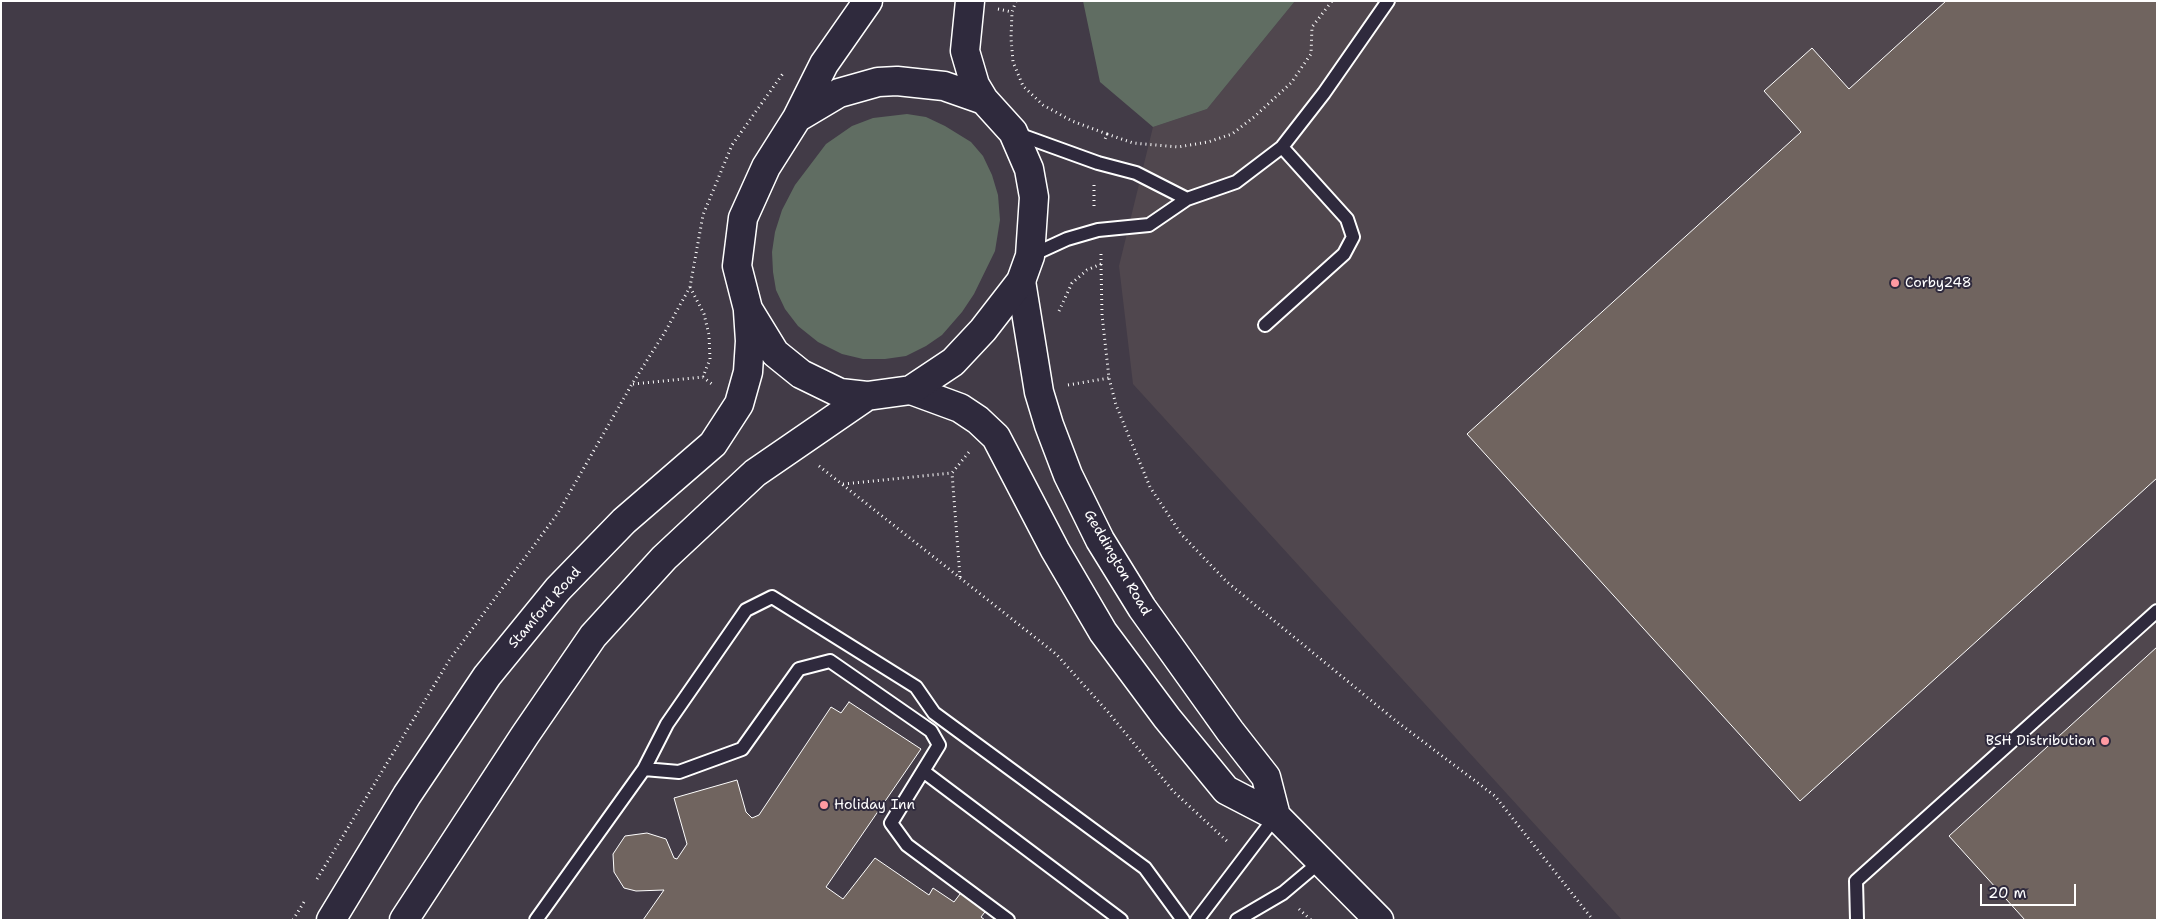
<!DOCTYPE html>
<style>
body{margin:0}
#map{position:relative;width:2158px;height:921px;overflow:hidden;background:#423b47;font-family:"Shantell Sans",sans-serif}
canvas{display:block}
.frame{position:absolute;inset:0;border:2px solid #fff;pointer-events:none}
.scale{position:absolute;left:1980px;top:884px;width:96px;height:22px;box-sizing:border-box;border:2px solid #fff;border-top:0;padding-left:6px;font-size:15px;line-height:18px;white-space:nowrap;color:#fff;-webkit-text-stroke:4px #2f2a3d;paint-order:stroke}
</style>
<div id="map">
<canvas width="2158" height="921"></canvas>
<div class="frame"></div>
<div class="scale">20 m</div>
</div>
<script>
const ctx = document.querySelector('canvas').getContext('2d');
ctx.lineJoin = 'round';
function fillPath(path, color) { ctx.fillStyle = color; ctx.fill(path, 'evenodd'); }
const shape = rows => new Path2D(rows.map(r => 'M' + r).join(''));
function strokePath(path, color, width, dash) { ctx.strokeStyle = color; ctx.lineWidth = width; ctx.lineCap = dash ? 'butt' : 'round'; ctx.setLineDash(dash || []); ctx.stroke(path); }
function write(font, color, halo, rows, align = 'center') {
  ctx.font = font + ' "Shantell Sans",sans-serif'; ctx.lineWidth = 4; ctx.setLineDash([]); ctx.textBaseline = 'middle'; ctx.strokeStyle = halo; ctx.fillStyle = color; for (const [text, x, y, turn = 0] of rows) {
    ctx.save(); ctx.translate(x, y); ctx.rotate((+turn || 0) * Math.PI / 180); ctx.textAlign = isNaN(turn) ? turn : align; if (halo) ctx.strokeText(text, 0, 0); ctx.fillText(text, 0, 0); ctx.restore();
  }
}
const built = shape([
 [1295,1,2157,1,2157,920,1622,920,1133,384,1119,266,1153,127,1207,109]
]);
const green = shape([
 [1083,1,1295,1,1207,109,1153,127,1100,82],
 [907,114,926,117,945,126,971,142,983,156,992,175,998,195,1000,220,995,251,974,294,962,312,942,335,926,346,906,356,885,359,863,359,842,354,818,342,798,326,785,309,776,290,773,272,772,252,775,232,782,210,795,185,826,144,852,126,873,118]
]);
const building = shape([
 [1946,1,2157,1,2157,478,1800,801,1467,434,1801,132,1764,91,1812,48,1849,89,1946,1],
 [2157,647,2157,920,2025,920,1949,836,2157,647],
 [849,702,921,749,826,887,843,899,875,858,929,895,933,888,954,902,963,890,988,908,981,917,985,920,643,920,664,890,636,891,624,888,614,872,613,854,625,836,647,833,666,839,674,858,677,859,687,844,674,798,737,780,746,812,752,818,759,815,831,707,841,713,849,702]
]);
const path = shape([
 [1016,1,1012,12,1011,38,1013,62,1023,86,1043,105,1072,121,1107,134,1104,142],
 [998,9,1012,12],
 [1107,134,1133,143,1178,147,1208,142,1232,134,1254,117,1291,83,1311,54,1312,27,1332,1],
 [1094,185,1094,208],
 [1101,264,1102,315,1109,378,1116,405,1150,487,1181,534,1227,582,1396,721,1495,796,1593,920],
 [690,287,704,314,709,335,710,359,703,377],
 [1059,311,1072,283,1087,270,1101,264,1101,252],
 [633,384,703,377,713,385],
 [1068,385,1109,378],
 [819,466,1056,654,1108,712,1173,791,1229,843],
 [843,484,952,473],
 [960,577,952,473,969,452],
 [317,879,450,659,558,513,632,384,665,332,690,287,703,215,732,145,784,72],
 [1299,909,1311,920],
 [293,920,304,902]
]);
const lane = shape([
 [1015,133,1098,163,1136,173,1187,199],
 [1030,256,1067,239,1098,230,1149,225,1187,199,1236,182,1282,147,1324,93,1388,1],
 [1265,325,1344,254,1353,237,1347,219,1282,147],
 [644,769,679,772,742,749,799,669,830,661,931,731,939,745,891,823,907,845,1008,920],
 [923,771,1121,920],
 [536,920,644,769,667,724,746,610,772,597,916,687,934,713,1145,868,1183,920],
 [1197,920,1276,816],
 [1237,920,1283,893,1321,861],
 [1857,920,1856,881,2157,611]
]);
const primary = shape([
 [1021,281,1039,392,1049,425,1068,475,1100,540,1142,608,1230,731,1266,777,1276,816],
 [911,390,960,408,978,420,996,437,1055,550,1103,632,1167,718,1226,790,1276,816,1379,920]
]);
const highway = shape([
 [970,1,965,51,975,85,984,100],
 [897,81,944,86,984,100,1013,132,1029,169,1034,197,1030,256,1021,281,983,330,953,362,911,390,867,396,840,393,801,374,775,353,748,309,737,266,743,218,766,167,797,118,839,93,878,82,897,81],
 [797,118,824,64,868,1],
 [331,920,407,795,487,676,558,589,624,521,713,444,739,404,748,372,750,341,748,311],
 [404,920,525,735,593,636,664,558,755,473,867,396]
]);
const markers = [
 [1895,283,5,"#ff9aa2"],
 [2105,741,5,"#ff9aa2"],
 [824,805,5,"#ff9aa2"]
];
const poiNames = [
 ["Corby248",1905,283],
 ["BSH Distribution",2095,741,"right"],
 ["Holiday Inn",834,805]
];
const streetNames = [
 ["Geddington Road",1117,563,60],
 ["Stamford Road",545,608,-49]
];
fillPath(built, '#50474e');
fillPath(green, '#606d62');
fillPath(building, '#70645f');
strokePath(building, '#fff', 1);
strokePath(lane, '#fff', 16);
strokePath(primary, '#fff', 31);
strokePath(highway, '#fff', 31);
strokePath(path, '#fff', 3, [1, 4]);
strokePath(lane, '#2f2a3d', 12);
strokePath(primary, '#2f2a3d', 28);
strokePath(highway, '#2f2a3d', 28);
for (const [x, y, r, color] of markers) { const dot = new Path2D(); dot.arc(x, y, r, 0, 2 * Math.PI); ctx.fillStyle = color; ctx.fill(dot); strokePath(dot, '#2f2a3d', 2); }
write('14px', '#fff', '#2f2a3d', poiNames, 'left');
write('14px', '#fff', '#2f2a3d', streetNames);
</script>
